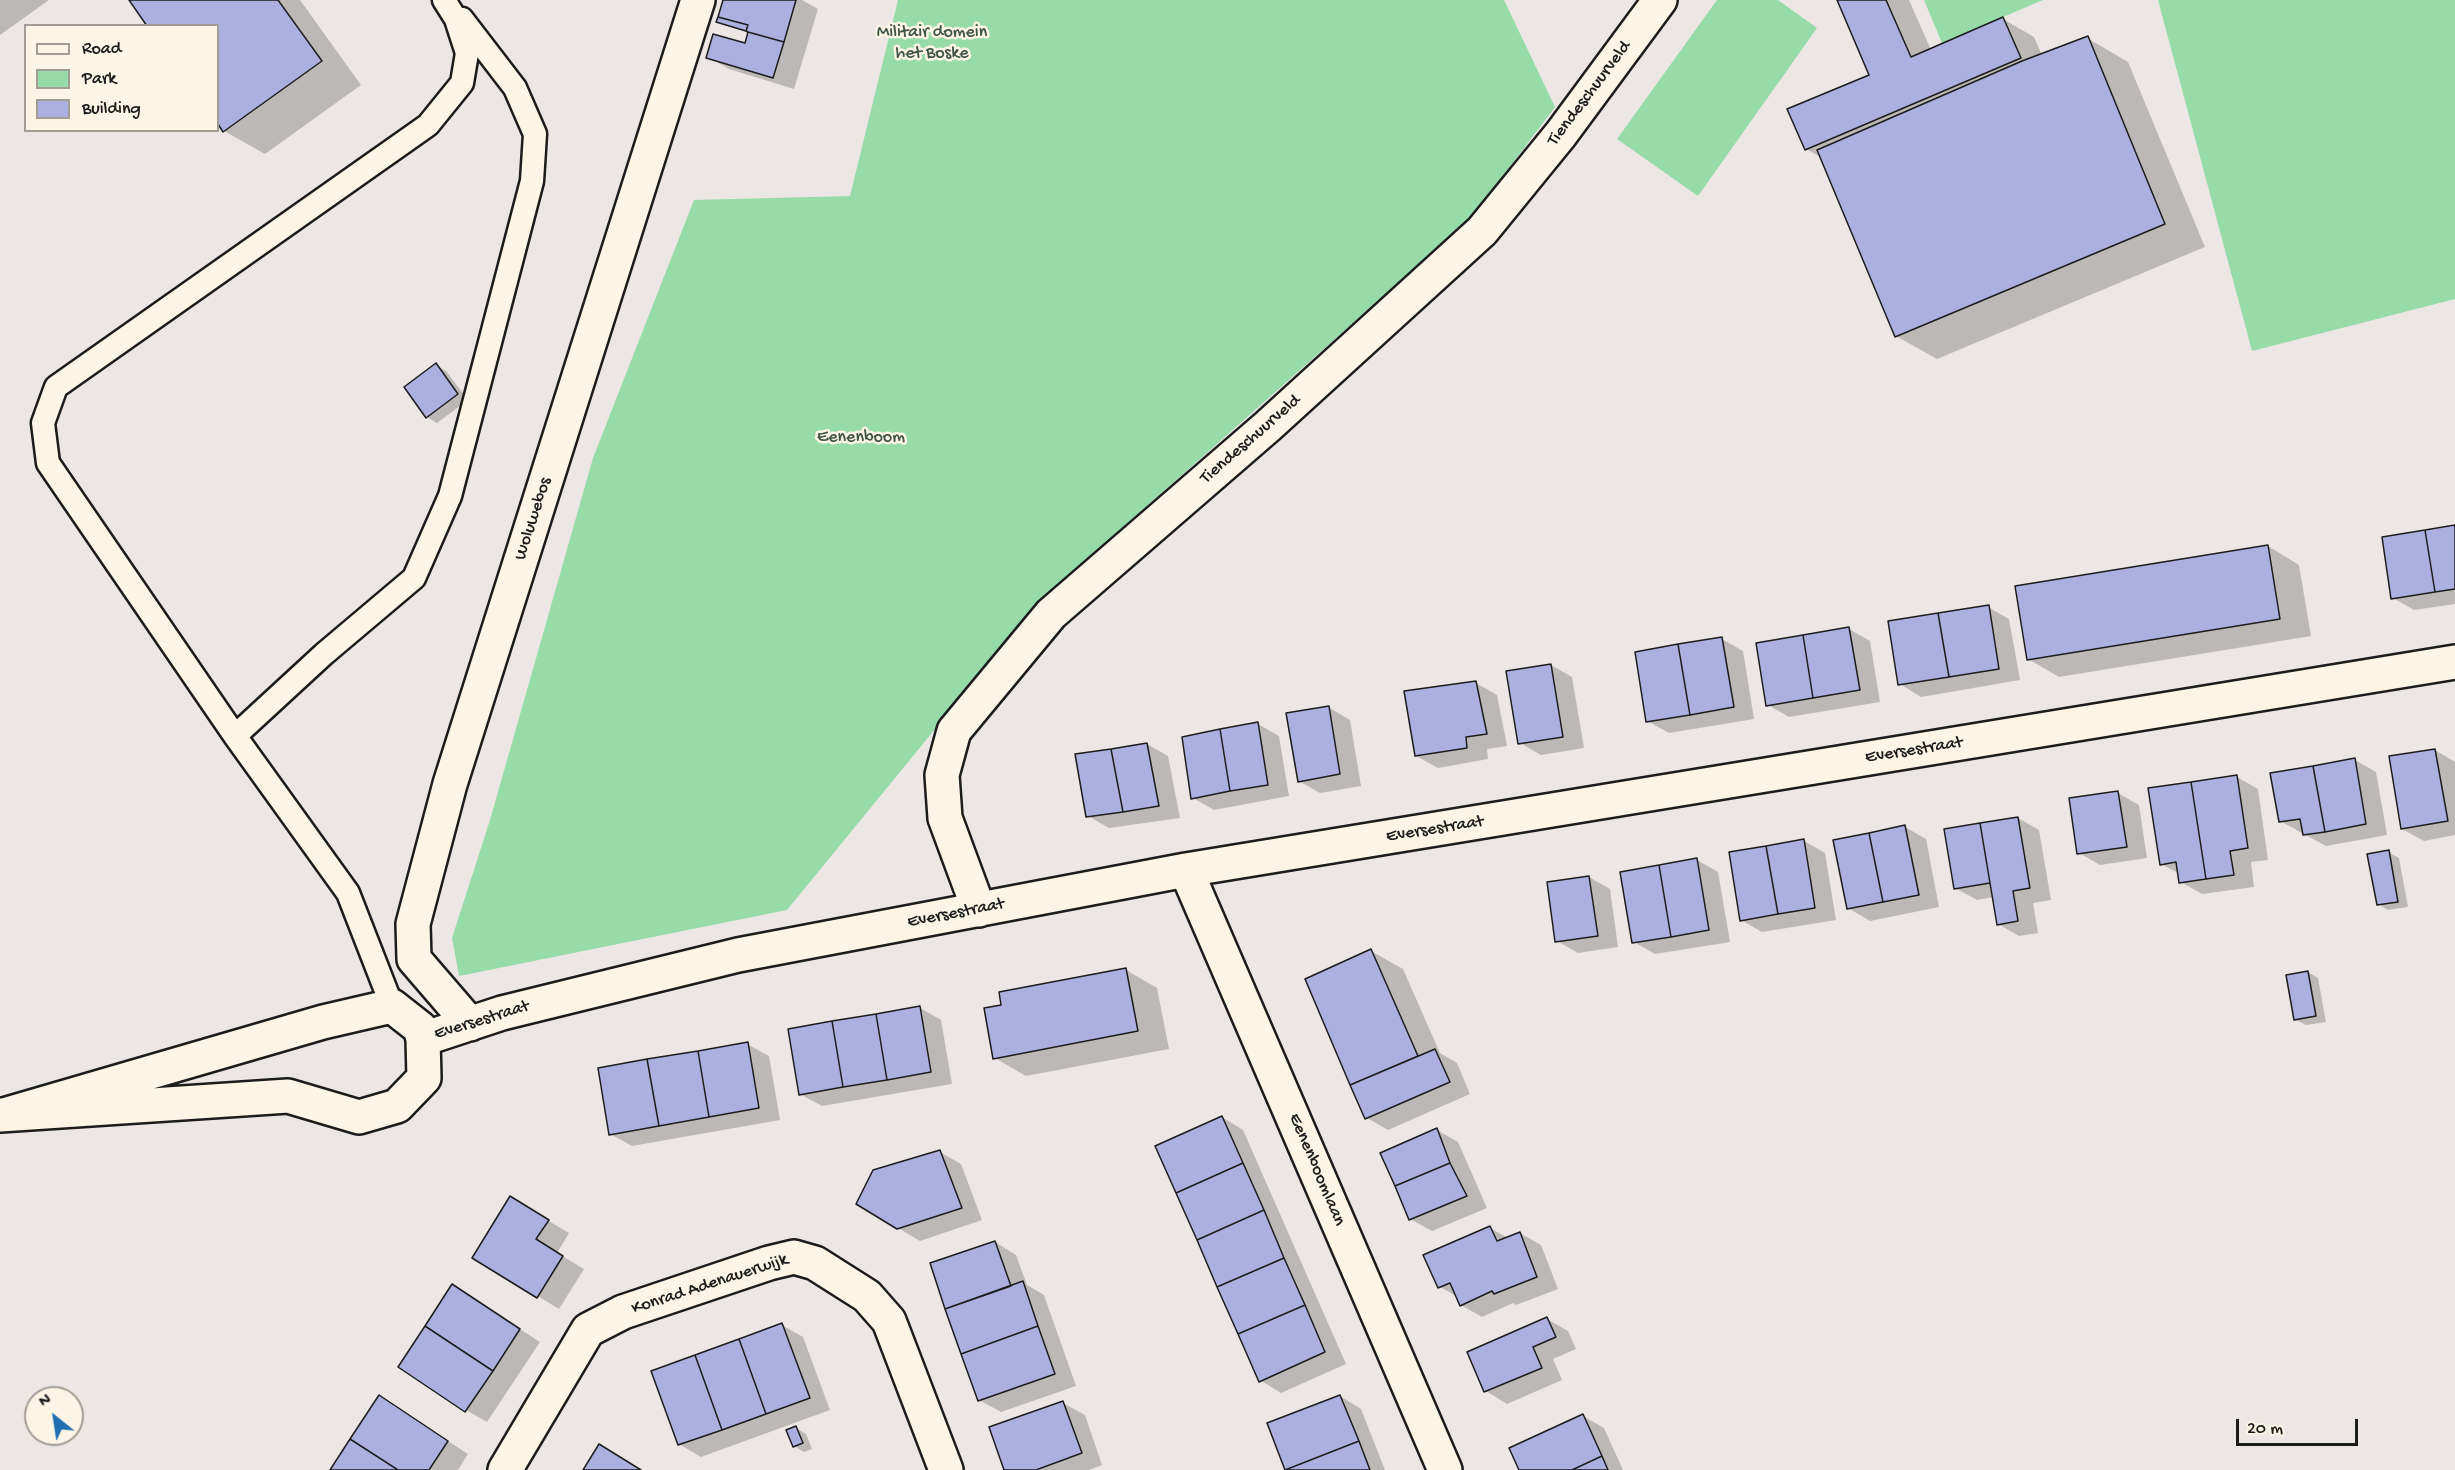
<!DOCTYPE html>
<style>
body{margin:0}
#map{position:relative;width:2455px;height:1470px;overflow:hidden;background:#ece7e4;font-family:"Gochi Hand",sans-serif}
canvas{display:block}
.legend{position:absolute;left:24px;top:24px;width:195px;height:108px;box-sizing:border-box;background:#fcf5e5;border:2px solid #a29e95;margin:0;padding:8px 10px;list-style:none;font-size:18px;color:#1c1c1c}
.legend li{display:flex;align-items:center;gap:12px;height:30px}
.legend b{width:30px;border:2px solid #a29e95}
.north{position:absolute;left:24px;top:1386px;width:60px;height:60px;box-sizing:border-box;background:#fcf5e5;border:2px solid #a29e95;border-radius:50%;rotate:330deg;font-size:16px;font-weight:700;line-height:24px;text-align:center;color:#1c1c1c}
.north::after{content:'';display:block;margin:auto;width:21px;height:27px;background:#1f6fb2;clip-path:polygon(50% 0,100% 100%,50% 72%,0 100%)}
.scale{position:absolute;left:2236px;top:1419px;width:122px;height:27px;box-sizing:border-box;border:3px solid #1c1c1c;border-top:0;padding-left:8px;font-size:18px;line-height:21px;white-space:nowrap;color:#1c1c1c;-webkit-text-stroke:4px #fcf5e5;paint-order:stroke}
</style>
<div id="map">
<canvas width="2455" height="1470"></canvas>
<ul class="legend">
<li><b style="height:8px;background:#fcf5e5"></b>Road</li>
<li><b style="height:16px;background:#97dba8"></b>Park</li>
<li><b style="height:16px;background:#acb0e1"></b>Building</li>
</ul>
<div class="north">N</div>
<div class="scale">20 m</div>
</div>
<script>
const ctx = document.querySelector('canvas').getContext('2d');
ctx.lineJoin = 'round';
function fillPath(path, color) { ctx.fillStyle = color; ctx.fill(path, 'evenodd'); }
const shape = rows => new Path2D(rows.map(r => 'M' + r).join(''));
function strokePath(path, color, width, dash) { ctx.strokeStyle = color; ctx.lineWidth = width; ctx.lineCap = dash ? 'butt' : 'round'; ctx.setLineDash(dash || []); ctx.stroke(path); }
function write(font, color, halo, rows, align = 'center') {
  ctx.font = font + ' "Gochi Hand",sans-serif'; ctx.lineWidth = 5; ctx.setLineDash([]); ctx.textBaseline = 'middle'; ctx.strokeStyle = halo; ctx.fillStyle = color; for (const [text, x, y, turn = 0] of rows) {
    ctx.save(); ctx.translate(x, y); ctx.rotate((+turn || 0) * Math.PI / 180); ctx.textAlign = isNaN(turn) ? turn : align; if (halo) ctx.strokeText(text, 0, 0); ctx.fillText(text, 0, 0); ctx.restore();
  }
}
const green = shape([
 [898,0,1504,0,1555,107,1471,218,1039,602,787,910,459,976,452,938,490,820,593,458,694,200,850,196],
 [1717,0,1778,0,1817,28,1698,196,1617,139],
 [1924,0,2043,0,1942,43],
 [2158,0,2455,0,2455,299,2252,351]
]);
const shadow = shape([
 [0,0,49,0,0,35],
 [131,0,300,0,361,85,265,154,224,131,218,121,218,26],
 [725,0,802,0,818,9,794,89,729,69,708,57,746,45,748,33,718,21],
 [1838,0,1909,0,1931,50,2003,19,2034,37,2042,55,2087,38,2128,62,2205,247,1937,359,1896,336,1822,158,1806,149,1871,76],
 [436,365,446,371,468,400,437,423,427,417],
 [2455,527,2455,604,2414,610,2393,598],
 [2268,546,2299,565,2311,636,2059,677,2028,659],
 [1988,607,2009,619,2020,680,1921,697,1900,684],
 [1849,629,1870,641,1880,702,1789,717,1768,705],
 [1722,639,1743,651,1754,719,1669,733,1647,721],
 [1551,665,1572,677,1584,748,1541,755,1520,743],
 [1476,683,1497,695,1507,746,1487,749,1488,759,1438,768,1416,756],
 [1328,707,1350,720,1361,786,1320,793,1299,781],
 [1258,724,1279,736,1289,796,1214,810,1193,798],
 [1147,744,1168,756,1180,818,1109,828,1088,816],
 [2435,750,2455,762,2455,835,2424,841,2402,829],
 [2355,760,2376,772,2387,835,2326,846,2280,821],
 [2237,777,2258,789,2268,860,2251,862,2254,887,2202,894,2181,882,2180,874,2161,864],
 [2118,793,2139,805,2147,858,2100,865,2079,853],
 [2018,818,2039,830,2051,900,2033,903,2038,933,2019,936,1998,924,1994,897,1977,900,1955,888],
 [1905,827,1926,839,1939,907,1870,921,1848,908],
 [1804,841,1825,853,1836,920,1762,932,1741,920],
 [2388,852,2399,858,2408,907,2388,910,2378,904],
 [1697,860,1718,872,1730,942,1655,954,1634,942],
 [1589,877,1610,889,1618,947,1578,953,1557,941],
 [1371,951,1403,969,1440,1053,1457,1063,1470,1094,1388,1130,1367,1118,1306,979],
 [1126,970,1157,988,1169,1049,1026,1076,995,1058],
 [2308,972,2318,978,2326,1022,2306,1025,2296,1020],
 [920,1008,941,1020,952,1084,822,1106,800,1094],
 [747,1044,769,1056,780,1120,632,1146,610,1134],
 [1222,1117,1243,1130,1346,1364,1281,1393,1260,1380],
 [1437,1130,1458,1142,1487,1208,1432,1231,1410,1219],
 [940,1152,961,1164,982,1220,920,1241,898,1228],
 [532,1211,569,1233,557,1253,584,1269,559,1309,474,1257],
 [1490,1228,1508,1238,1520,1233,1541,1245,1558,1289,1516,1305,1513,1303,1482,1317,1461,1305,1458,1297,1440,1287],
 [995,1242,1016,1255,1027,1285,1044,1295,1076,1386,1001,1412,979,1400],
 [453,1286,540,1342,487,1422,466,1410],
 [1547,1319,1568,1331,1576,1349,1553,1359,1562,1380,1507,1404,1486,1391,1469,1353],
 [782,1325,803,1337,830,1410,701,1457,679,1444],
 [1340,1396,1361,1409,1385,1470,1287,1470],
 [1063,1403,1085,1415,1102,1465,1089,1470,1006,1470],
 [400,1410,468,1454,458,1470,331,1470],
 [1583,1416,1604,1428,1623,1470,1521,1470],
 [796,1428,806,1434,812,1449,804,1452,794,1446]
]);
const building = shape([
 [129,0,278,0,322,61,223,132,218,124,218,26,147,26,129,0],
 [723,0,796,0,784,42,748,32,746,31,748,25,718,17,723,0],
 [1837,0,1886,0,1911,57,2003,17,2021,58,1805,150,1787,109,1869,75,1837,0],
 [718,17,748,25,746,31,716,22,718,17],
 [748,32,784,42,773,78,706,58,713,34,745,43,748,32],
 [2088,36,2165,224,1895,337,1817,150,2022,61,2088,36],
 [436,363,458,394,426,418,404,387,436,363],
 [2455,525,2455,589,2435,592,2425,530,2455,525],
 [2425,530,2435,592,2391,599,2382,537,2425,530],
 [2268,545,2280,619,2027,660,2015,586,2268,545],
 [1989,605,1999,669,1949,677,1938,613,1989,605],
 [1938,613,1949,677,1898,685,1888,621,1938,613],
 [1849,627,1860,690,1813,698,1803,635,1849,627],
 [1803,635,1813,698,1766,706,1756,643,1803,635],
 [1722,637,1734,707,1690,715,1678,644,1722,637],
 [1678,644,1690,715,1646,722,1635,652,1678,644],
 [1551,664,1563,737,1518,744,1506,671,1551,664],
 [1476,681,1487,734,1466,737,1467,748,1415,756,1404,691,1476,681],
 [1329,706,1340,774,1298,782,1286,713,1329,706],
 [1258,722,1268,785,1230,791,1220,729,1258,722],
 [1220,729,1230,791,1191,799,1182,737,1220,729],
 [1147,743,1159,806,1123,812,1111,749,1147,743],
 [1111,749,1123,812,1086,817,1075,754,1111,749],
 [2435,749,2448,821,2401,829,2389,756,2435,749],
 [2355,758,2366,824,2325,832,2313,766,2355,758],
 [2313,766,2325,832,2303,835,2300,819,2279,822,2270,773,2313,766],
 [2237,775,2248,848,2230,851,2234,875,2206,879,2191,782,2237,775],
 [2191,782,2206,879,2179,883,2176,862,2160,865,2148,788,2191,782],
 [2118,791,2127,847,2077,854,2069,798,2118,791],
 [2018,817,2030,888,2013,891,2018,921,1997,925,1980,823,2018,817],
 [1980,823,1990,883,1954,889,1944,829,1980,823],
 [1905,825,1919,895,1883,902,1869,833,1905,825],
 [1869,833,1883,902,1847,909,1833,840,1869,833],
 [1804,839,1815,908,1778,914,1766,846,1804,839],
 [1766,846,1778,914,1740,921,1729,852,1766,846],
 [2389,850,2398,902,2377,905,2367,854,2389,850],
 [1697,858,1709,930,1671,937,1659,865,1697,858],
 [1659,865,1671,937,1632,943,1620,872,1659,865],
 [1589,876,1598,936,1555,942,1547,882,1589,876],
 [1371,949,1418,1056,1350,1085,1305,979,1371,949],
 [1126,968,1138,1031,993,1059,984,1008,1001,1005,999,992,1126,968],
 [2308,971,2316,1016,2294,1020,2286,975,2308,971],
 [920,1006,931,1072,887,1080,876,1014,920,1006],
 [876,1014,887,1080,843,1087,832,1021,876,1014],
 [832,1021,843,1087,799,1095,788,1029,832,1021],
 [748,1042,759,1108,709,1117,698,1051,748,1042],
 [1435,1049,1450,1082,1365,1119,1350,1085,1435,1049],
 [698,1051,709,1117,659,1126,647,1059,698,1051],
 [647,1059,659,1126,609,1135,598,1068,647,1059],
 [1222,1116,1243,1163,1176,1193,1155,1146,1222,1116],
 [1437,1128,1450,1163,1395,1186,1380,1153,1437,1128],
 [940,1150,962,1208,897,1229,856,1204,873,1170,940,1150],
 [1243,1163,1264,1210,1197,1240,1176,1193,1243,1163],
 [1450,1163,1467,1196,1409,1220,1395,1186,1450,1163],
 [510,1196,549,1220,536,1239,563,1256,537,1298,472,1258,510,1196],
 [1264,1210,1284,1258,1217,1287,1197,1240,1264,1210],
 [1490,1226,1497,1241,1520,1232,1537,1277,1494,1294,1492,1291,1460,1306,1450,1283,1438,1288,1423,1255,1490,1226],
 [995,1241,1011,1286,945,1309,930,1263,995,1241],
 [1284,1258,1305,1305,1238,1334,1217,1287,1284,1258],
 [1023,1281,1038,1326,961,1354,945,1309,1023,1281],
 [452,1284,520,1329,493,1371,425,1326,452,1284],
 [1305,1305,1325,1352,1259,1382,1238,1334,1305,1305],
 [1547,1317,1556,1337,1533,1347,1542,1368,1484,1392,1467,1352,1547,1317],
 [782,1323,810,1398,766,1414,739,1339,782,1323],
 [425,1326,493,1371,465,1412,398,1367,425,1326],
 [1038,1326,1055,1374,978,1401,961,1354,1038,1326],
 [739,1339,766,1414,722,1430,695,1355,739,1339],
 [695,1355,722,1430,678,1445,651,1371,695,1355],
 [379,1395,448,1441,429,1470,398,1470,350,1439,379,1395],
 [1340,1395,1359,1441,1285,1470,1267,1423,1340,1395],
 [1063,1401,1082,1453,1036,1470,1004,1470,989,1427,1063,1401],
 [1583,1414,1602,1456,1572,1470,1519,1470,1509,1448,1583,1414],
 [796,1426,803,1443,793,1447,786,1430,796,1426],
 [350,1439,398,1470,330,1470,350,1439],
 [1359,1441,1370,1470,1285,1470,1359,1441],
 [599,1444,641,1470,583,1470,599,1444],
 [1602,1456,1608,1470,1572,1470,1602,1456]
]);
const service = shape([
 [235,736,324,654,414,578,450,496,532,181,535,134,515,88,462,19],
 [392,1006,348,893,235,736,48,463,43,423,56,387,428,125,462,83,467,53,456,19,444,0]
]);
const minor = shape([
 [1186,870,1445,1470],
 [979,910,945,818,942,775,954,731,1051,614,1268,426,1482,231,1561,134,1660,0],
 [470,1024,414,959,413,924,450,784,698,0],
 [423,1039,502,1013,738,955,1186,870,2455,662],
 [0,1115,288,1096,359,1117,397,1106,424,1078,423,1039,420,1028,392,1006,323,1022,7,1114],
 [505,1470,588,1330,623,1312,769,1263,794,1257,815,1263,867,1296,889,1321,946,1470]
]);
const parkNames = [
 ["Militair domein",932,33],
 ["het Boske",932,54],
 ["Eenenboom",861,438]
];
const streetNames = [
 ["Tiendeschuurveld",1590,94,-53],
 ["Tiendeschuurveld",1251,440,-41],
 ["Woluwebos",534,519,-72],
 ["Eversestraat",1914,751,-9],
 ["Eversestraat",1435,830,-9],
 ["Eversestraat",956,914,-11],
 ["Eversestraat",482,1021,-17],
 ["Eenenboomlaan",1316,1170,67],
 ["Konrad Adenauerwijk",710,1285,-18]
];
fillPath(green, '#97dba8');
fillPath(shadow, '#0003');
fillPath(building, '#acb0e1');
strokePath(building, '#1c1c1c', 1.5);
strokePath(service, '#1c1c1c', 27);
strokePath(minor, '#1c1c1c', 38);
strokePath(service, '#fcf5e5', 22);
strokePath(minor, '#fcf5e5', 33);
write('18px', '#415546', '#fcf5e5', parkNames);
write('18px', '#1c1c1c', '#fcf5e5', streetNames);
</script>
